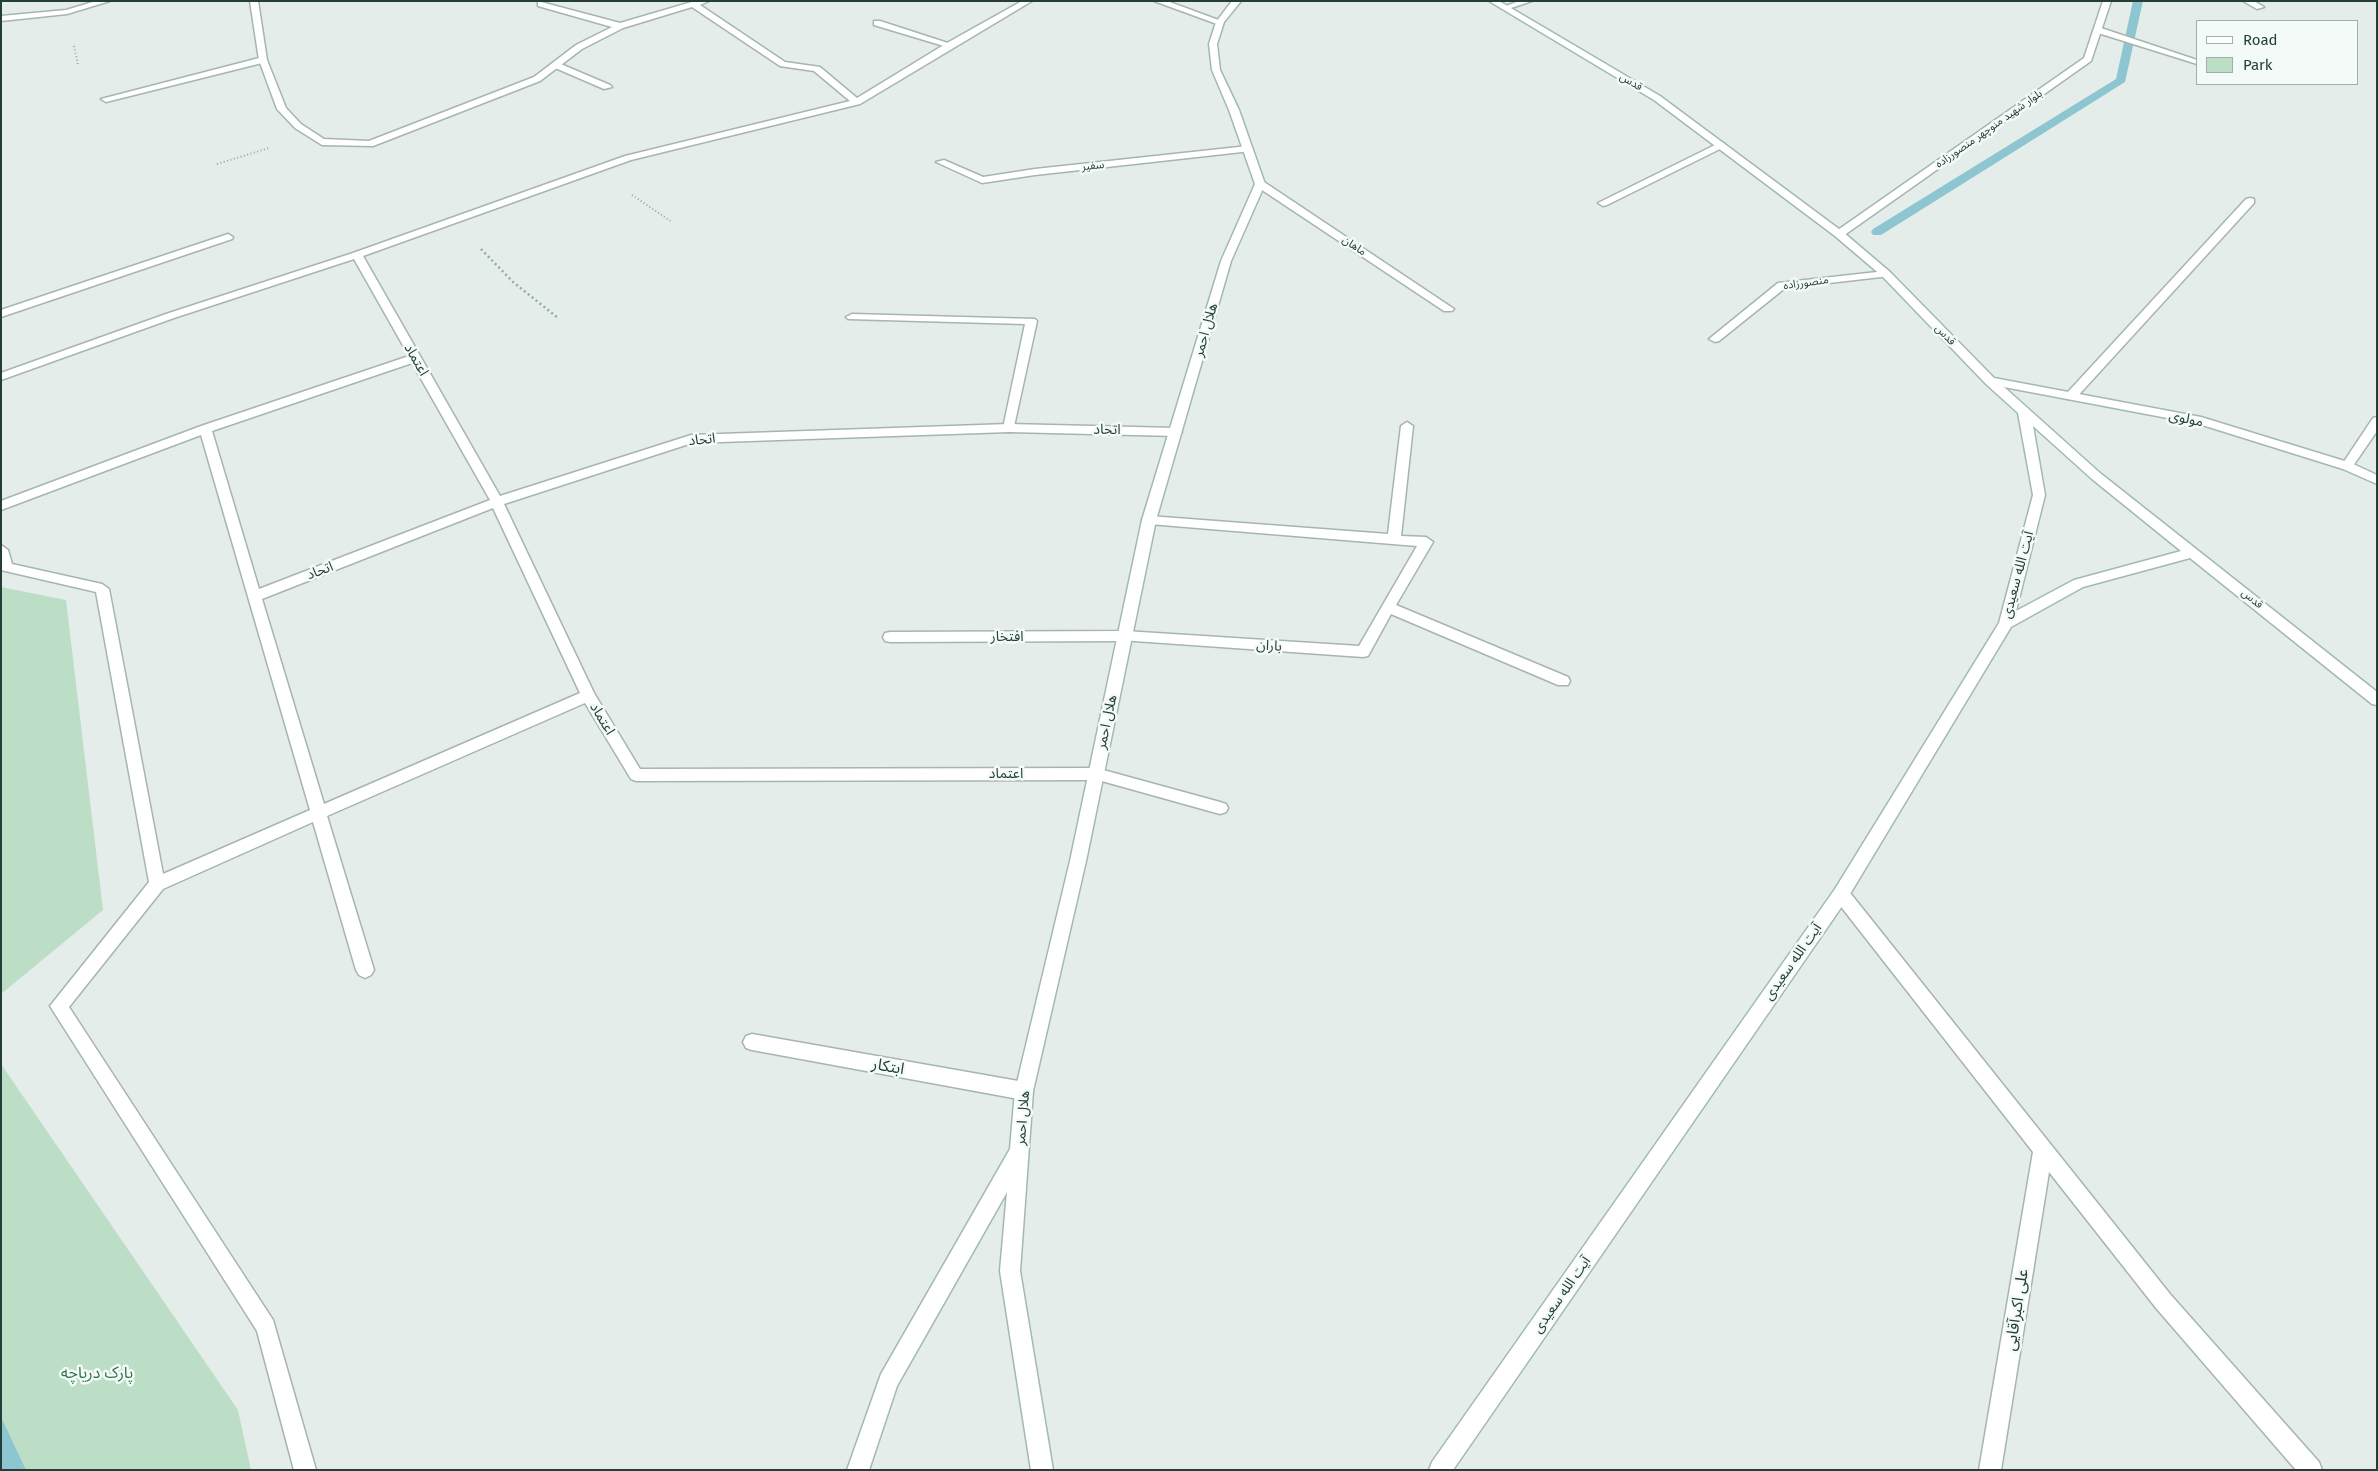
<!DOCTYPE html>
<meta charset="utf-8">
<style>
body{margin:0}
#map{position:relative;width:2378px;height:1471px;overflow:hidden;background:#e4ede9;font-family:"Fira Sans",sans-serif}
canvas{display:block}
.frame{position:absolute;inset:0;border:2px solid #233f38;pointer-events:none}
.legend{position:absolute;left:2196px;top:20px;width:162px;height:65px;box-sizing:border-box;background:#f4faf7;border:1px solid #a0afab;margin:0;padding:6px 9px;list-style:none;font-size:15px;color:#233f38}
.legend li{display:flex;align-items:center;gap:10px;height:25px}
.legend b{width:25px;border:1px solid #a0afab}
</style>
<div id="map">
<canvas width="2378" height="1471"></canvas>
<div class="frame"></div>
<ul class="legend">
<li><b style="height:6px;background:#fff"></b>Road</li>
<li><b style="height:14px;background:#bddec6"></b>Park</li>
</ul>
</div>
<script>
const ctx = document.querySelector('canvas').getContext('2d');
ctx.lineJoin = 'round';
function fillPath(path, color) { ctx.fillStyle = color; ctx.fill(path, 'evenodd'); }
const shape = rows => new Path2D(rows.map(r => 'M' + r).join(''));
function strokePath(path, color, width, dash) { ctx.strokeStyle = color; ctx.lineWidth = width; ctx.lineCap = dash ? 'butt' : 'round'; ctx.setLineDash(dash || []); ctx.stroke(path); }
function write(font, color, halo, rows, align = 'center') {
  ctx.font = font + ' "Fira Sans","Noto Sans Arabic",sans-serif'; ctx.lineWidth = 5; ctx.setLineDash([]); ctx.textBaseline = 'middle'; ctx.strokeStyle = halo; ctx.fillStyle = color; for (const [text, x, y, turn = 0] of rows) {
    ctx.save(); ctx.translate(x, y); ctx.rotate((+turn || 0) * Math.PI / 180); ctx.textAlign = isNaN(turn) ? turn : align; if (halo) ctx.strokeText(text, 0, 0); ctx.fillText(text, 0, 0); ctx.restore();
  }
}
const green = shape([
 [1,587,66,600,103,910,1,994],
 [1,1064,238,1410,251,1470,1,1470]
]);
const water = shape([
 [1,1417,26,1470,1,1470]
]);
const stream = shape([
 [2133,1,2143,1,2125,82,1881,235,1873,235,1871,232,1873,229,2116,79,2133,1]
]);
const pathFar1 = shape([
 [74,46,78,65],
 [217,164,269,148],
 [632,195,672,222]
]);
const path = shape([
 [481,249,513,282,558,318]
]);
const lane = shape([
 [1519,1,1532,1,1505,10,1501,8,1519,1],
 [2243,1,2254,1,2264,7,2257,9,2243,1],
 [874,21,880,21,954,45,947,47,874,25,874,21],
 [2098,27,2197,60,2197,64,2095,32,2094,30,2098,27],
 [263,57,266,58,266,62,106,102,101,99,263,57],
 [556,62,610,85,612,87,604,89,553,67,552,65,556,62],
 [1721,142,1724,143,1724,147,1607,205,1603,206,1598,203,1721,142],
 [1248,146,1251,147,1251,151,1035,175,982,183,936,162,944,160,983,177,1035,169,1248,146],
 [1886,271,1891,274,1890,276,1785,288,1719,341,1715,342,1709,339,1778,283,1886,271],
 [852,314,1035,319,1037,321,1013,431,1009,432,1003,428,1025,324,848,319,846,317,852,314],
 [1125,631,1130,632,1132,636,1130,640,1125,641,890,642,885,641,883,637,885,633,890,632,1125,631],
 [1096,768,1220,802,1226,804,1228,808,1226,812,1220,814,1091,778,1088,774,1091,770,1096,768],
 [752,1034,1024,1082,1030,1085,1033,1091,1030,1097,1024,1100,752,1050,746,1048,743,1042,746,1036,752,1034]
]);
const street = shape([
 [96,1,110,1,67,14,1,21,1,16,66,10,96,1],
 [250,1,258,1,267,60,286,108,301,124,324,139,369,141,534,77,576,45,612,27,538,6,538,2,541,2,620,23,695,1,709,1,700,5,785,62,820,67,857,98,947,43,1022,1,1032,1,860,104,631,160,363,256,500,496,691,435,1009,424,1176,428,1182,432,1176,436,1009,432,692,443,504,504,594,693,640,769,1096,768,1101,770,1104,774,1101,778,1096,780,636,781,631,779,585,703,327,816,374,970,371,975,365,978,359,975,356,970,313,822,163,889,69,1007,273,1320,316,1470,294,1470,257,1331,50,1006,149,882,96,592,1,570,1,545,8,550,12,564,102,584,109,589,163,874,310,810,201,435,1,510,1,501,201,426,409,356,354,259,174,318,1,380,1,373,166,314,353,253,625,156,850,101,814,71,780,66,692,7,623,28,582,49,540,81,373,146,322,145,295,128,277,109,259,60,250,1],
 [412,363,490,500,259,589,212,431,412,363],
 [493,508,580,693,324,804,262,599,493,508],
 [1154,1,1167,1,1224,22,1217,24,1154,1],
 [2103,1,2111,1,2091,61,1843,236,1835,236,1835,232,2084,58,2103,1],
 [1260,181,1264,182,1454,309,1452,311,1444,311,1256,186,1256,182,1260,181],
 [2250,198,2254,199,2254,203,2075,399,2067,399,2065,396,2067,393,2246,199,2250,198],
 [228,234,233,237,232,239,1,317,1,310,228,234],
 [2377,417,2377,431,2351,469,2343,469,2341,466,2373,418,2377,417],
 [1407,422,1413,426,1401,536,1426,537,1433,542,1396,605,1568,677,1570,681,1568,685,1558,685,1391,614,1368,656,1363,657,1120,640,1118,636,1120,632,1125,631,1359,646,1417,546,1149,524,1142,520,1149,516,1388,534,1401,426,1407,422],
 [1841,887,1847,889,2170,1294,2319,1462,2322,1470,2296,1470,2156,1308,2049,1172,2001,1470,1979,1470,2033,1152,1835,899,1833,894,1835,889,1841,887]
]);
const secondary = shape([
 [1232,1,1241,1,1224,22,1217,44,1220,70,1239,110,1265,184,1231,261,1156,520,1086,861,1033,1091,1020,1271,1053,1470,1031,1470,1000,1271,1007,1192,897,1386,869,1470,847,1470,881,1374,1010,1149,1015,1091,1070,861,1142,520,1221,261,1255,184,1229,110,1212,70,1209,44,1216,22,1232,1],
 [1489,1,1499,1,1660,96,1843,232,1890,272,1994,378,2201,417,2351,463,2377,475,2377,484,2343,469,2199,424,2004,387,2100,473,2377,692,2377,705,2372,704,2190,558,2083,587,2011,627,1847,899,1453,1470,1429,1470,1432,1462,1835,889,1999,623,2033,495,2018,413,1986,384,1882,276,1835,236,1654,100,1489,1],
 [2033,426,2092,479,2181,551,2074,580,2016,611,2045,495,2033,426]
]);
const farStreetnames = [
 ["قدس",1631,82,31],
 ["بلوار شهید منوچهر منصورزاده",1989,129,-35],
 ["سفیر",1093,166,-6],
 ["ماهان",1354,246,34],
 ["منصورزاده",1806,283,-8],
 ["قدس",1945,335,46],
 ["قدس",2252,599,39]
];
const streetNames = [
 ["هلال احمر",1206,330,-74],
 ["اعتماد",416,360,60],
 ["مولوی",2186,419,12],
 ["اتحاد",1107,430,1],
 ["اتحاد",702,440,-6],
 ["اتحاد",320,571,-21],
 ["آیت الله سعیدی",2018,575,-75],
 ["افتخار",1007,637],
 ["باران",1269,646,4],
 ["اعتماد",602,719,59],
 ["هلال احمر",1107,722,-78],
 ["اعتماد",1006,774],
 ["آیت الله سعیدی",1793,962,-55],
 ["هلال احمر",1023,1118,-85],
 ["آیت الله سعیدی",1562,1295,-55]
];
const nearStreetnames = [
 ["ابتکار",888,1067,10],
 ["علی اکبرآقایی",2017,1310,-81]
];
const nearParknames = [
 ["پارک دریاچه",97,1374]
];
fillPath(green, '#bddec6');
fillPath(water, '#8dc6d1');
fillPath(stream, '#8dc6d1');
strokePath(lane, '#a6b5b0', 3);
strokePath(street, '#a6b5b0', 3);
strokePath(secondary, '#a2b9b1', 3);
strokePath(pathFar1, '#85b0a3', 2, [1, 2.5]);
strokePath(path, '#85b0a3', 2.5, [2, 3]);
fillPath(lane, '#fff');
fillPath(street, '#fff');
fillPath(secondary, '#fff');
write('11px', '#233f38', '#f4faf7', farStreetnames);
write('14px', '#233f38', '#f4faf7', streetNames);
write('16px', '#233f38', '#f4faf7', nearStreetnames);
write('16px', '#2e754a', '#f4faf7', nearParknames);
</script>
